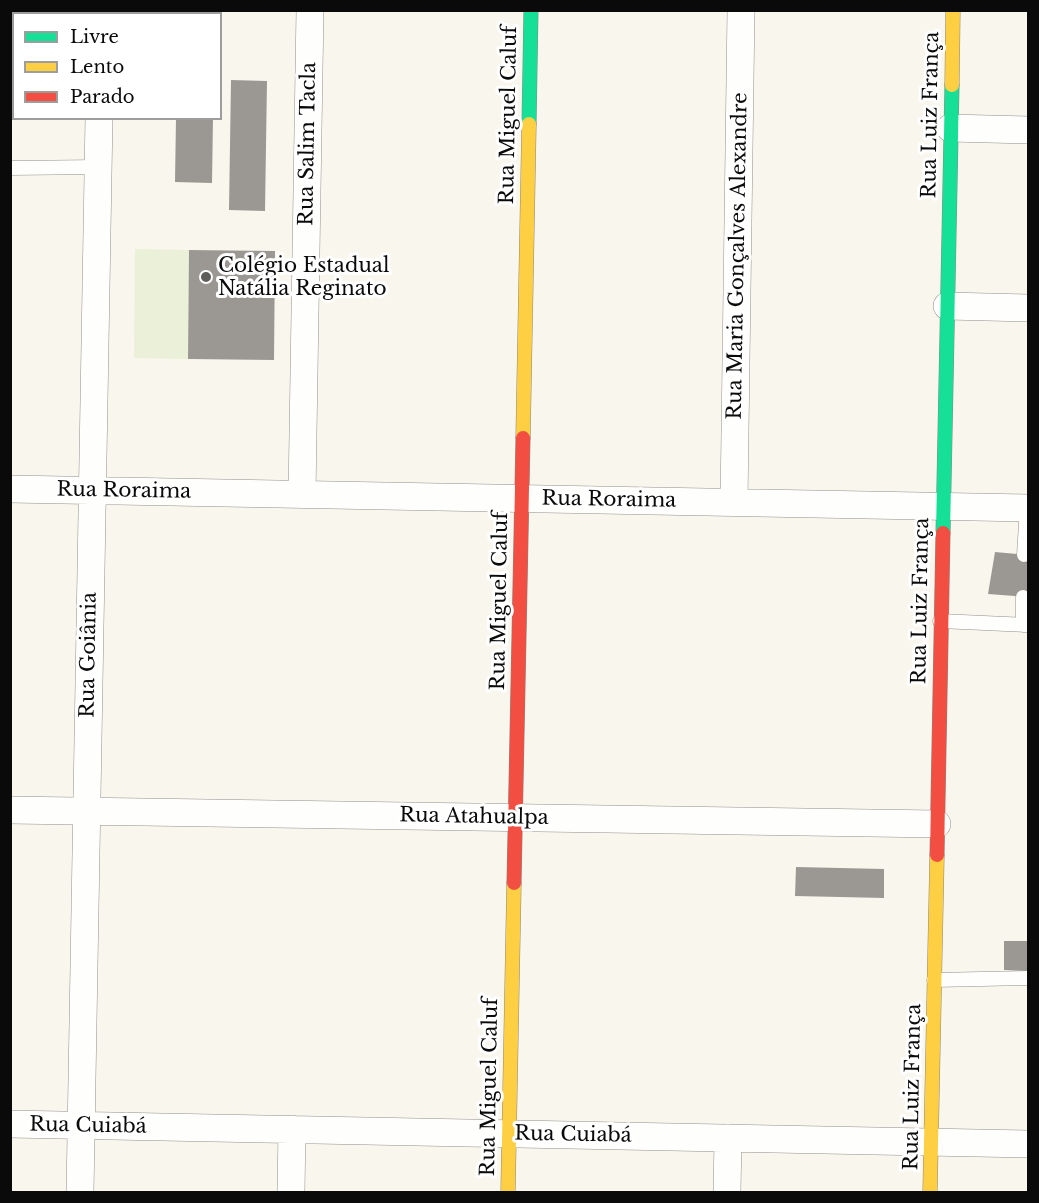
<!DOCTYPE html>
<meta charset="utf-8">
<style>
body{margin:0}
#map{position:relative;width:1039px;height:1203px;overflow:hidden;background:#f9f6ed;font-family:"Libre Baskerville",serif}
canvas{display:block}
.frame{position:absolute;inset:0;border:12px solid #0a0a0a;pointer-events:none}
.legend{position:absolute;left:12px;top:12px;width:210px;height:108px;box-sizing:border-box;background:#fff;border:2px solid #9d9d9d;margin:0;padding:8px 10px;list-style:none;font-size:18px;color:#0a0a0a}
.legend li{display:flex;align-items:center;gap:12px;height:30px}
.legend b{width:30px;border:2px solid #9d9d9d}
</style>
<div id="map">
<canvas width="1039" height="1203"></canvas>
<div class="frame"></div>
<ul class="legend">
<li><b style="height:8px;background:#16e098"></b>Livre</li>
<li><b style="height:8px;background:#ffcf43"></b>Lento</li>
<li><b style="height:8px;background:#f24e42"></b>Parado</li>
</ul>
</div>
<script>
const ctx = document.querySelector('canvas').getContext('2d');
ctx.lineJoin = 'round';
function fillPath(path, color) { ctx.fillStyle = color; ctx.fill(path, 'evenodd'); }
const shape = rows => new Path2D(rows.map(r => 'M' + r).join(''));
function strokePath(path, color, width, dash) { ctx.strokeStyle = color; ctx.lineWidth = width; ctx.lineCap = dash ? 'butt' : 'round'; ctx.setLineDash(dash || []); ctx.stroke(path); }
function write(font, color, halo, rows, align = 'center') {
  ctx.font = font + ' "Libre Baskerville",serif'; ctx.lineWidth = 6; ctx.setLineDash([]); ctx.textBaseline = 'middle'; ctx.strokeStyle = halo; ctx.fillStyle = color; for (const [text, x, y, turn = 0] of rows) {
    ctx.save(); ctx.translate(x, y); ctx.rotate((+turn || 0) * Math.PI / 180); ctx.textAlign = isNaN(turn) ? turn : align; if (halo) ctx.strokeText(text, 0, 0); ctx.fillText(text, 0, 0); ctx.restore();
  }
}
const pitch = shape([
 [135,249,189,250,188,359,134,358]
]);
const building = shape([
 [151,10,207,10,207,14,151,14],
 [231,80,267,81,265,211,229,210],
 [176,118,213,118,212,183,175,182],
 [189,250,275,251,274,360,188,359],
 [995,552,1028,555,1028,597,988,594],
 [796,867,884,869,884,898,795,896],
 [1004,941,1028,941,1028,971,1004,970]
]);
const lane = shape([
 [10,168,98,167],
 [1024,555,1027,508],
 [940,621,1028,625],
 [1023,625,1023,597],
 [934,980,1028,978]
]);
const street = shape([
 [101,14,101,10],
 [950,128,1028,130],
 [947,306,1028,308],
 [10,489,1028,508],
 [302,494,310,10],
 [734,502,741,10],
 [10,810,937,824],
 [10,1124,1028,1144],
 [80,1192,99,118],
 [291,1192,292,1129],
 [727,1192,728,1138]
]);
const fast = shape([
 [529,124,531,10],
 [943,533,952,85]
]);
const slow = shape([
 [952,85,953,10],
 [523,438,529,124],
 [508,1192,514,883],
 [930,1192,937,855]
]);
const jam = shape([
 [937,855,943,533],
 [514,883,523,438]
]);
const markers = [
 [206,277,6,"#5e5d59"]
];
const streetNames = [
 ["Rua Miguel Caluf",509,115,-89],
 ["Rua Luiz França",931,115,-89],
 ["Rua Salim Tacla",308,144,-89],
 ["Rua Maria Gonçalves Alexandre",738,256,-89],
 ["Rua Roraima",124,491,1],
 ["Rua Roraima",609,500,1],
 ["Rua Miguel Caluf",500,601,-89],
 ["Rua Luiz França",921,601,-89],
 ["Rua Goiânia",89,655,-89],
 ["Rua Atahualpa",474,817,1],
 ["Rua Miguel Caluf",490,1087,-89],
 ["Rua Luiz França",913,1087,-89],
 ["Rua Cuiabá",88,1126,1],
 ["Rua Cuiabá",573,1135,1]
];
const poiNames = [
 ["Colégio Estadual",218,266],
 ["Natália Reginato",218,289]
];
fillPath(pitch, '#ebf0d8');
fillPath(building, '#9b9893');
strokePath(lane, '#92908c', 15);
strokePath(street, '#92908c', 28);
strokePath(fast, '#888783', 15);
strokePath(slow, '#888783', 15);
strokePath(jam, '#888783', 15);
strokePath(lane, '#fefefc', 14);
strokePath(street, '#fefefc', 27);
strokePath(fast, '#16e098', 14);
strokePath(slow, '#ffcf43', 14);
strokePath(jam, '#f24e42', 14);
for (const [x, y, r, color] of markers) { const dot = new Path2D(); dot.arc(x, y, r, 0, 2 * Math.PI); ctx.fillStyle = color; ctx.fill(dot); strokePath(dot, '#fff', 2); }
write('20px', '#0a0a0a', '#fff', streetNames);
write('20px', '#0a0a0a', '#fff', poiNames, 'left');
</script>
